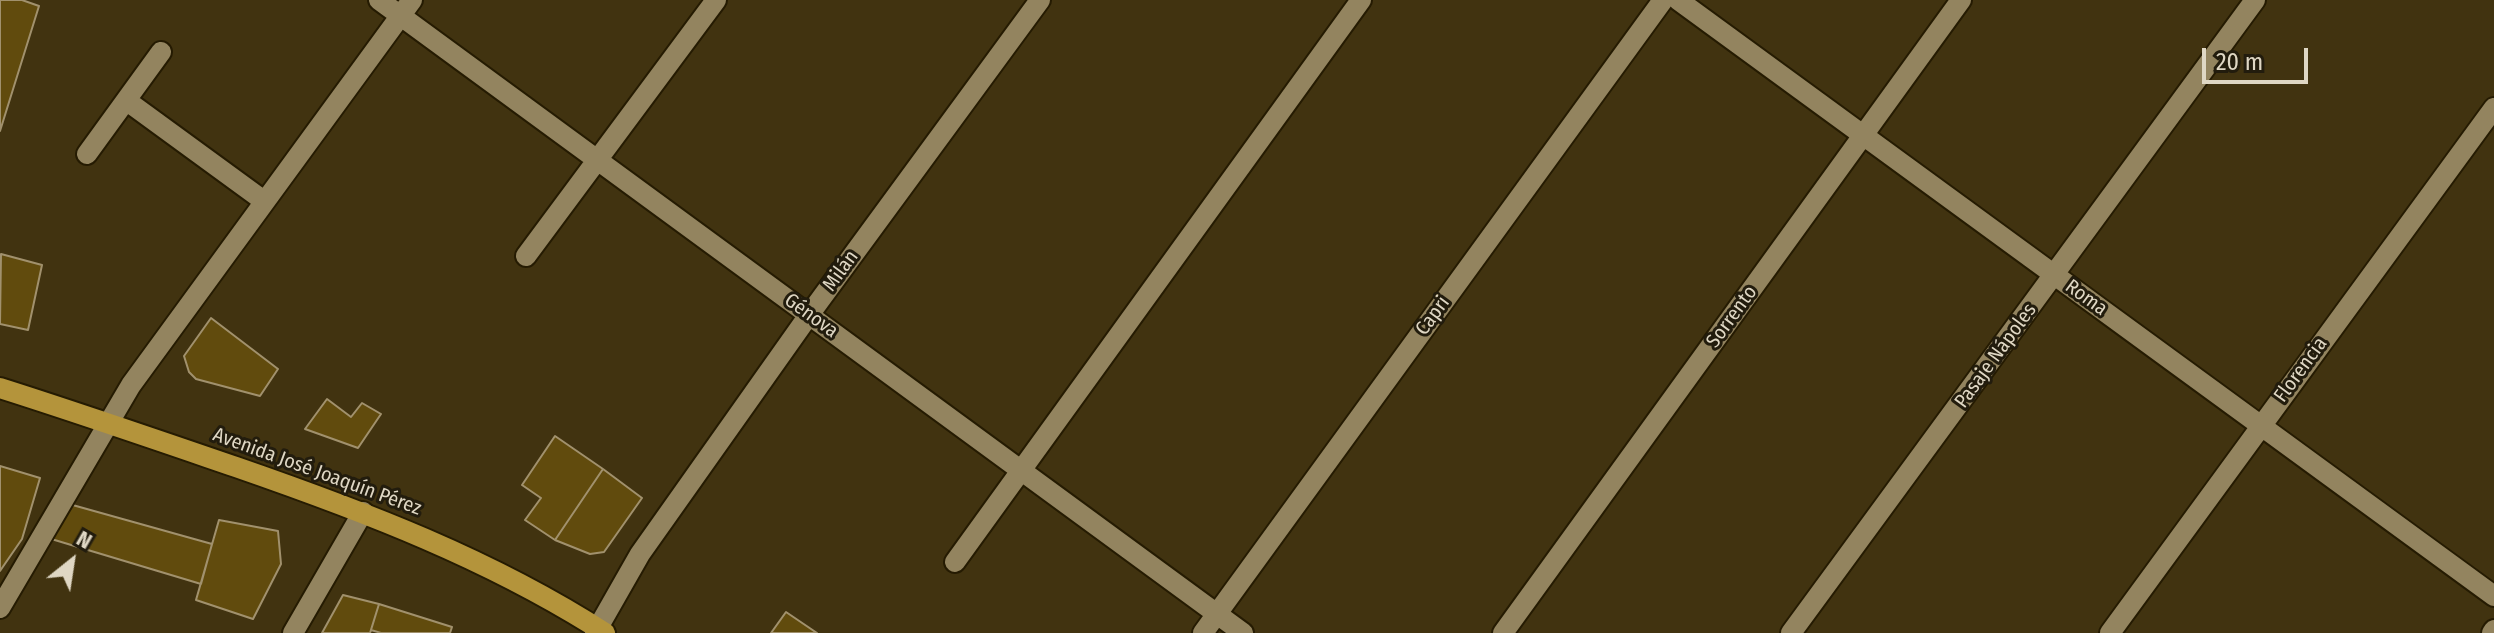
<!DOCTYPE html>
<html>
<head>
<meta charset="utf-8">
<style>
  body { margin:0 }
  #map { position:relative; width:2494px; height:633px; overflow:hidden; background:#413310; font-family:"Fira Sans Condensed",sans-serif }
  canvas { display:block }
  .north { position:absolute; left:32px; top:521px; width:80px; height:80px; -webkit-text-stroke:6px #221c0d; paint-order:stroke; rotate:30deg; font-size:22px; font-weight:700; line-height:32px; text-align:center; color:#dfd7c4 }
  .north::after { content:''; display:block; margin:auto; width:28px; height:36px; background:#dfd7c4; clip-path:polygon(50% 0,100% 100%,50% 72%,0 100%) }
  .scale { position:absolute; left:2202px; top:48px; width:106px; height:36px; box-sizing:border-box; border:4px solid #dfd7c4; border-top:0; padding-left:10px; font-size:24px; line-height:28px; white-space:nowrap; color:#dfd7c4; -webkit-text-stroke:6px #221c0d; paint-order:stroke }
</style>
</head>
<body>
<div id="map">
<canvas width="2494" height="633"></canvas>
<div class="north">N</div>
<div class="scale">20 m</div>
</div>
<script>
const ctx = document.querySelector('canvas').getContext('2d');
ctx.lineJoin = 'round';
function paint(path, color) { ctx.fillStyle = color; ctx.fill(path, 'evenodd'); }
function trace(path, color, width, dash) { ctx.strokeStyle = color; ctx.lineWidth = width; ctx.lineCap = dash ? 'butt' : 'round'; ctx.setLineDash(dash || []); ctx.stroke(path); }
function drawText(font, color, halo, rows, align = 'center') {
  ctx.font = font + ' "Fira Sans Condensed",sans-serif'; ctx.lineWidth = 6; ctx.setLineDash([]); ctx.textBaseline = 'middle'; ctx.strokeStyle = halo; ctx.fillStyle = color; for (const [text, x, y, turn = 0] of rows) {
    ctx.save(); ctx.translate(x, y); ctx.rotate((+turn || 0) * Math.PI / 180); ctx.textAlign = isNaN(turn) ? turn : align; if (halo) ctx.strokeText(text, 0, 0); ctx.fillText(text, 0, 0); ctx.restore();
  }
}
const building = new Path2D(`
  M0,0h22l17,6 -39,125z
  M1,254l41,11 -14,65 -28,-6z
  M211,318l67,51 -18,27 -64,-17 -7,-7 -5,-16z
  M327,399l24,18 11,-14 19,11 -23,34 -53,-19z
  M555,436l48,33 -48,71 -30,-20 16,-22 -19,-13z
  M0,466l40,12 -18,61 -22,32z
  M603,469l39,29 -38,54 -14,2 -35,-14z
  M69,504l143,40 -11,40 -153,-46z
  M219,520l59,11 3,33 -28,55 -57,-19z
  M343,595l36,9 -9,29h-48z
  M379,604l73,23 -2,6h-69l-10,-3z
  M786,612l31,21h-46z`);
const minor = new Path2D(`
  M379,0l864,633
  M1678,0l816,596
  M127,101l137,100
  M87,154l74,-102
  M526,256l190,-256
  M955,562l406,-562
  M0,608l131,-223 281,-385
  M293,633l70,-121
  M595,633l45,-79 169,-239 231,-315
  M1203,633l460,-633
  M1503,633l458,-633
  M1791,633l464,-633
  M2110,633l384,-525
  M2492,633l2,-3`);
const major = new Path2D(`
  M0,388c79,25 157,52 236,79 127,44 254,92 369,166`);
const streetNames = [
  ["Milán",841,271,-54],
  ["Roma",2086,298,36],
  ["Génova",811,316,36],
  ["Capri",1433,316,-54],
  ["Sorrento",1732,317,-54],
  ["Pasaje Nápoles",1996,356,-54],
  ["Florencia",2301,370,-54],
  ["Avenida José Joaquín Pérez",317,472,20]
];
paint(building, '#614b0d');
trace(building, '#a1916d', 2);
trace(minor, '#251b02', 24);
trace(major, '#251b02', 24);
trace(minor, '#93845f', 20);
trace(major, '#b4943b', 20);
drawText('20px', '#dfd7c4', '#221c0d', streetNames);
</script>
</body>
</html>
